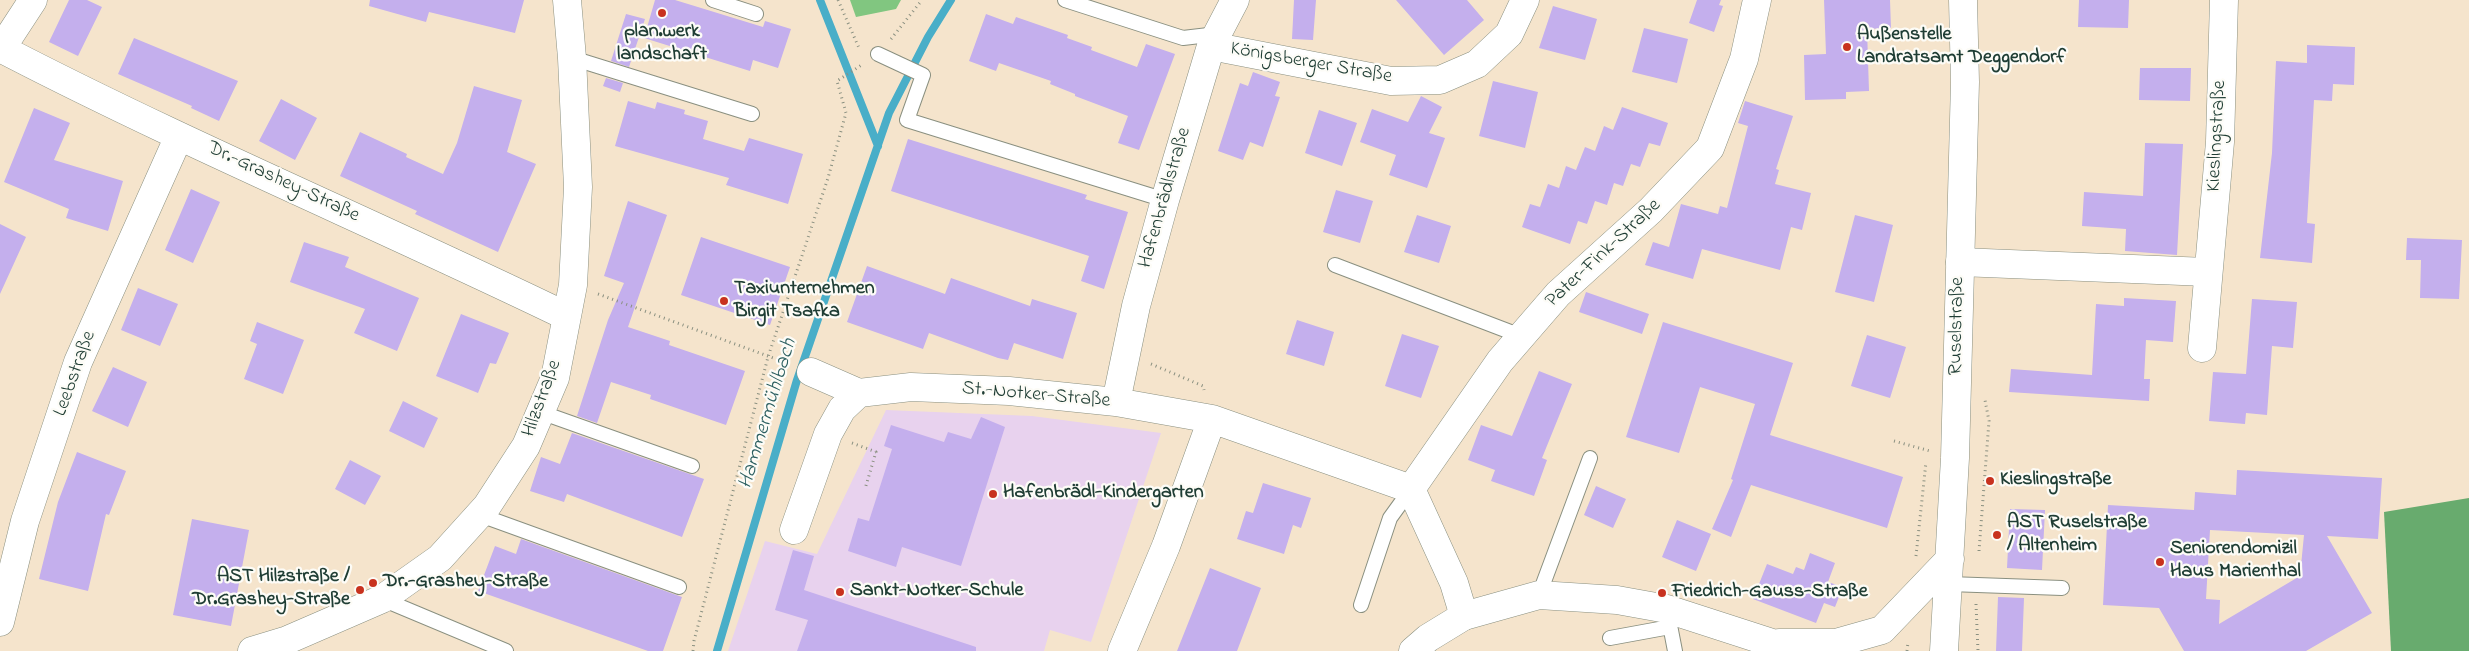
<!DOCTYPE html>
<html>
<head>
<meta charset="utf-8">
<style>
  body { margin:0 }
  canvas { display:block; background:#f5e4cc }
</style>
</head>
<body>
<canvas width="2469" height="651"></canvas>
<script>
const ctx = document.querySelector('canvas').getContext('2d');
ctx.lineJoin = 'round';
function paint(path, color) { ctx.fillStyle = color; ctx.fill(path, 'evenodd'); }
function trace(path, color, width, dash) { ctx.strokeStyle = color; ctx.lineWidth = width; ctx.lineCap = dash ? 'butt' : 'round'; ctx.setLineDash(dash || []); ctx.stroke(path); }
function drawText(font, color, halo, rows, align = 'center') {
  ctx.font = font + ' "Indie Flower",sans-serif'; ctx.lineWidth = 4.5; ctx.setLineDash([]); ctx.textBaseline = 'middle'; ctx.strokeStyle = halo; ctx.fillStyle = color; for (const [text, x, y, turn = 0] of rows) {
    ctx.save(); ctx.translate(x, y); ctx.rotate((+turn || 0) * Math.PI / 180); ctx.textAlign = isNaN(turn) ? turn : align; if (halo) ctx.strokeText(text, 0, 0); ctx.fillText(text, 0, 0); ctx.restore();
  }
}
const built = new Path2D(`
  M886,410l146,6 129,17 -70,209 -41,-12 -6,21h-316l37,-110 52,13z`);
const green = new Path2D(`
  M850,0h51l-5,9 -40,8z`);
const forest = new Path2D(`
  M2469,498v153h-78l-7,-139z`);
const stream = new Path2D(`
  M820,0l58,146
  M717,651l80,-271 92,-267 39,-76 23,-37`);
const building = new Path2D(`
  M69,0h18l15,7 -24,49 -29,-14z
  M370,0h154l-9,33 -86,-21 -3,10 -57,-16z
  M655,0h20l88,27 2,-6 26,8 -13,39 -25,-8 -3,11 -106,-33z
  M1294,0h22l-3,40 -21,-1z
  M1396,0h71l17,20 -40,35z
  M1697,0h24l-2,5 4,1 -9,26 -25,-9z
  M1824,0h66l1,28 -24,1 2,62 -23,1v7l-41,1 -1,-45 22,-1z
  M2079,0h50l-1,28 -50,-1z
  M1553,6l44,13 -12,41 -46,-12z
  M626,14l19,5 -16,48 -18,-6z
  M986,14l27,10 3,-7 52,18 -1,3 25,9 -1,3 46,17 9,-23 29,10 -36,96 -21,-7 10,-27 -53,-20v-2l-25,-10 1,-3 -52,-18 -3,8 -27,-10z
  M1644,28l44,11 -11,44 -45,-11z
  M134,38l104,43 -19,40 -28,-13 1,-2 -74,-32z
  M2307,45l48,2 -1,38 -21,-1 -1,17 -18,-1 -7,123 8,1 -3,39 -52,-5 12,-105 4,-92 31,2z
  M2140,68h51l-1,33 -51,-1z
  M1253,72l27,10 -5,14 5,1 -17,50 -13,-5 -7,18 -25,-9 22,-68 8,3z
  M606,78l17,5 -3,9 -17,-6z
  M1493,81l45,11 -13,56 -46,-12z
  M474,86l48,14 -15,52 29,12 -38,88 -83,-38 2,-3 -77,-35 20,-44 47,22 -1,3 37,17 14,-31z
  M1421,96l21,11 -13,26 16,5 -18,50 -38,-13 7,-20 -36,-13 12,-33 36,13z
  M281,99l36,19 -22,42 -36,-19z
  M628,101l27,8 2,-7 28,8 -1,4 24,7 -5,18 41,12 5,-13 54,16 -15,50 -62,-19 3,-7 -114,-32z
  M1745,101l48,15 -17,53 3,1 -4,14 36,9 -9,37 -11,-3 -11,43 -78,-21 -9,30 -48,-14 8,-23 16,5 12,-43 37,10 2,-8 7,2 21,-82 -10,-3z
  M1622,107l46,16 -8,23 -11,-3 -9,24 -9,-3 -8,22 -9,-3 -7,22 -12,-4 -8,23 -9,-3 -8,23 -48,-17 8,-23 10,3 8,-23 11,4 7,-22 10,4 9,-23 10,4 9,-25 9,4z
  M34,108l36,15 -16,37 69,21 -15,50 -42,-13 3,-9 -65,-27z
  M1319,110l38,13 -15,43 -37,-13z
  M908,139l179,56 -2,4 43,13 -24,77 -23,-8 8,-25 -198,-65z
  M2145,143l38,1 -6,111 -52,-4 1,-22 -44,-3 2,-34 59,4z
  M191,189l29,13 -27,61 -28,-13z
  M1336,190l37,11 -13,42 -37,-11z
  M628,201l39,14 -39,112 42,14 -1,4 76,26 -19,54 -76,-26 1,-4 -40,-13 -14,41 -20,-7 31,-96 16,-37 -20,-7z
  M1417,215l34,11 -12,37 -35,-11z
  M1855,215l38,10 -19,77 -39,-10z
  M0,224l26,13 -26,57z
  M701,237l89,30 -20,58 -89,-30z
  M2407,238l55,2 -3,59 -39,-1 1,-38h-15z
  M304,242l45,15 -4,10 74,31 -22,53 -43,-18 11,-24 -75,-27z
  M867,266l78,28 6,-16 79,28 2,-7 45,14 -14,46 -49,-16 -6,17 -10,-2 -69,-25 -6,16 -76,-27z
  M138,288l40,16 -18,42 -39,-16z
  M1586,292l63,22 -7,20 -63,-22z
  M2124,298l52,3 -3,41 -27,-2 -2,39h6l-1,22 -140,-9 2,-23 81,6 4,-71 28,2z
  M2252,299l45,3 -4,46 -21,-2 -5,69 -21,-2 -1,11 -36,-3 4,-49 33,2z
  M461,314l48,19 -13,31 -6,-1 -12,30 -42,-17z
  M1297,320l37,12 -10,34 -38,-12z
  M257,322l47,18 -21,54 -39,-15 13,-35 -7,-3z
  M1663,322l130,41 -23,72 133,42 -16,51 -136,-43 -20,52 -19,-8 21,-49 -2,-1 24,-75 -55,-17 -21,66 -53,-16z
  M1402,334l37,12 -18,52 -36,-12z
  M1867,335l39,12 -16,51 -39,-12z
  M113,367l34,15 -19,45 -36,-16z
  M1539,371l33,13 -30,74 5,2 -13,36 -43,-15 4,-11 -27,-10 13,-35 31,11z
  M403,401l35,17 -14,30 -35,-17z
  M981,417l24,10 -44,139 -59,-19 -6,20 -48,-16 10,-33 11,3 23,-72 -8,-3 7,-21 53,17 4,-10 23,7z
  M572,433l132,46 -22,58 -115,-43 -3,8 -34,-11 11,-34 19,7z
  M77,452l49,19 -17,44 -3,-1 -18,77 -49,-12 19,-77z
  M350,460l31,16 -16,29 -30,-16z
  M2237,470l145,8 -4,61 -51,-3 45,77 -66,38h-122l-25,-43 -56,-3 5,-100 86,5 1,-18 41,3zM2210,530l94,5 -4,41 -81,48 1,-24 -14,-1z
  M1263,483l48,15 -10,30 -8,-3 -9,29 -47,-15 9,-28 7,2z
  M1596,486l30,13 -13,29 -29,-13z
  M2010,509l35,1 -3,60 -35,-2z
  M192,519l57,11 -18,96 -58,-11z
  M1677,520l34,14 -15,37 -34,-14z
  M521,539l161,58 -19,54h-15l-170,-60 17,-45 21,8z
  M793,550l21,6 -10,34 172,57v4h-179l11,-31 -33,-10z
  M1810,553l25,10 -7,19 15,5 -8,20 -11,-4 -8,20 -63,-24 14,-35 26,10 3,-7 8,3z
  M1210,568l51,20 -24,63h-60z
  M1998,597l26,1 -2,53h-26z`);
const path = new Path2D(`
  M838,0l21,48
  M891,39l31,-39
  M598,294l189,69
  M1151,364l52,22 1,4
  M1894,441l36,10
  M852,443l24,9 -11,37
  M1979,551l10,-130 -4,-21
  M1916,556l10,-94
  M1976,604l2,47
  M693,651l1,-10 74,-284 60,-179 18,-65 -9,-32 26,-17
  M1907,651l1,-9`);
const lane = new Path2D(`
  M713,0l43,14
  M1065,0l118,38 34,-4
  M878,54l45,21 -16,45 258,80
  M572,58l180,56
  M1335,265l186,71
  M540,412l152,54
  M480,515l199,72
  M1949,584l113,4
  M1539,595l51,-137
  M382,599l124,52
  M1361,605l29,-87 21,-29
  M1669,620l6,31
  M1610,638l60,-11`);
const street = new Path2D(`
  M1211,46l180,35 49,-1 37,-16 32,-30 16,-34
  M0,48c185,96 378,177 566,268
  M1,49l32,-49
  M1960,262l247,10
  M2202,348l18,-206 4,-142
  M811,372l48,21
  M1116,402l20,-96 29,-106 46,-154 24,-46
  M1411,489l89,-128 58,-67 93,-84 59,-62 34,-89 13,-59
  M794,530l34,-96 14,-25 17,-16 52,-6 98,4 107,11 96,17 199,70 43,94 10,33
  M0,622l25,-101 53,-159 101,-226
  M252,651l33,-10 97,-42 58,-41 47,-52 39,-60 29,-68 18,-93 5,-98 -6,-129 -5,-58
  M1122,651l44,-105 46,-127`);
const secondary = new Path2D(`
  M1779,643h57l46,-13 68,-71
  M1413,651l15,-13 36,-22 75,-21 78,5 50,9 130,42
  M1944,651l11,-193 10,-376 -2,-82`);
const markers = [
  [662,13,5,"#c8321e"],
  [1847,47,5,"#c8321e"],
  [724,301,5,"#c8321e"],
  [1990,481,5,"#c8321e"],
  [993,494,5,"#c8321e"],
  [1997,535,5,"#c8321e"],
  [2160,562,5,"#c8321e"],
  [373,583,5,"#c8321e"],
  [360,590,5,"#c8321e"],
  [840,592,5,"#c8321e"],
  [1662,593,5,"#c8321e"]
];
const poiNames = [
  ["plan.werk",662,33,"center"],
  ["landschaft",662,56,"center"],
  ["Außenstelle",1857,36],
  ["Landratsamt Deggendorf",1857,59],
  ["Taxiunternehmen",734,290],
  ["Birgit Tsafka",734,313],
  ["Kieslingstraße",2000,481],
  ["Hafenbrädl-Kindergarten",1003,494],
  ["AST Ruselstraße",2007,524],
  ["/ Altenheim",2007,547],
  ["Seniorendomizil",2170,550],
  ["Haus Marienthal",2170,573],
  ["AST Hilzstraße /",350,578,"right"],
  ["Dr.Grashey-Straße",350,601,"right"],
  ["Dr.-Grashey-Straße",383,583],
  ["Sankt-Notker-Schule",850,592],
  ["Friedrich-Gauss-Straße",1672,593]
];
const streetNames = [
  ["Königsberger Straße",1311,64,10],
  ["Kieslingstraße",2218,136,-87],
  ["Dr.-Grashey-Straße",283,183,25],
  ["Hafenbrädlstraße",1166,198,-74],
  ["Pater-Fink-Straße",1604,254,-43],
  ["Ruselstraße",1958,326,-89],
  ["Leebstraße",76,374,-70],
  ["St.-Notker-Straße",1036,396,5],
  ["Hilzstraße",543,399,-70]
];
const waterNames = [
  ["Hammermühlbach",769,414,-73]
];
paint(built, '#e8d2ee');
paint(green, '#81c680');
paint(forest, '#68ab6e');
trace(stream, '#49aec8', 8);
paint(building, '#c4afed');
trace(lane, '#8a9080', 16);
trace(street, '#8a9080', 29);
trace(secondary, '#8a9080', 29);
trace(path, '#8a9080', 3, [1, 4]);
trace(lane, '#fff', 14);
trace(street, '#fff', 28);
trace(secondary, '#fff', 28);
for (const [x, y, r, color] of markers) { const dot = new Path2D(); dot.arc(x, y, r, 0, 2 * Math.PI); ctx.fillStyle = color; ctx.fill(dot); trace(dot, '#fdfcf7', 2); }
drawText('bold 20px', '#1f3d34', '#fdfcf7', poiNames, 'left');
drawText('20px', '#1f3d34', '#fdfcf7', streetNames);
drawText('italic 21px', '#2c5f60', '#fdfcf7', waterNames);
</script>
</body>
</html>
